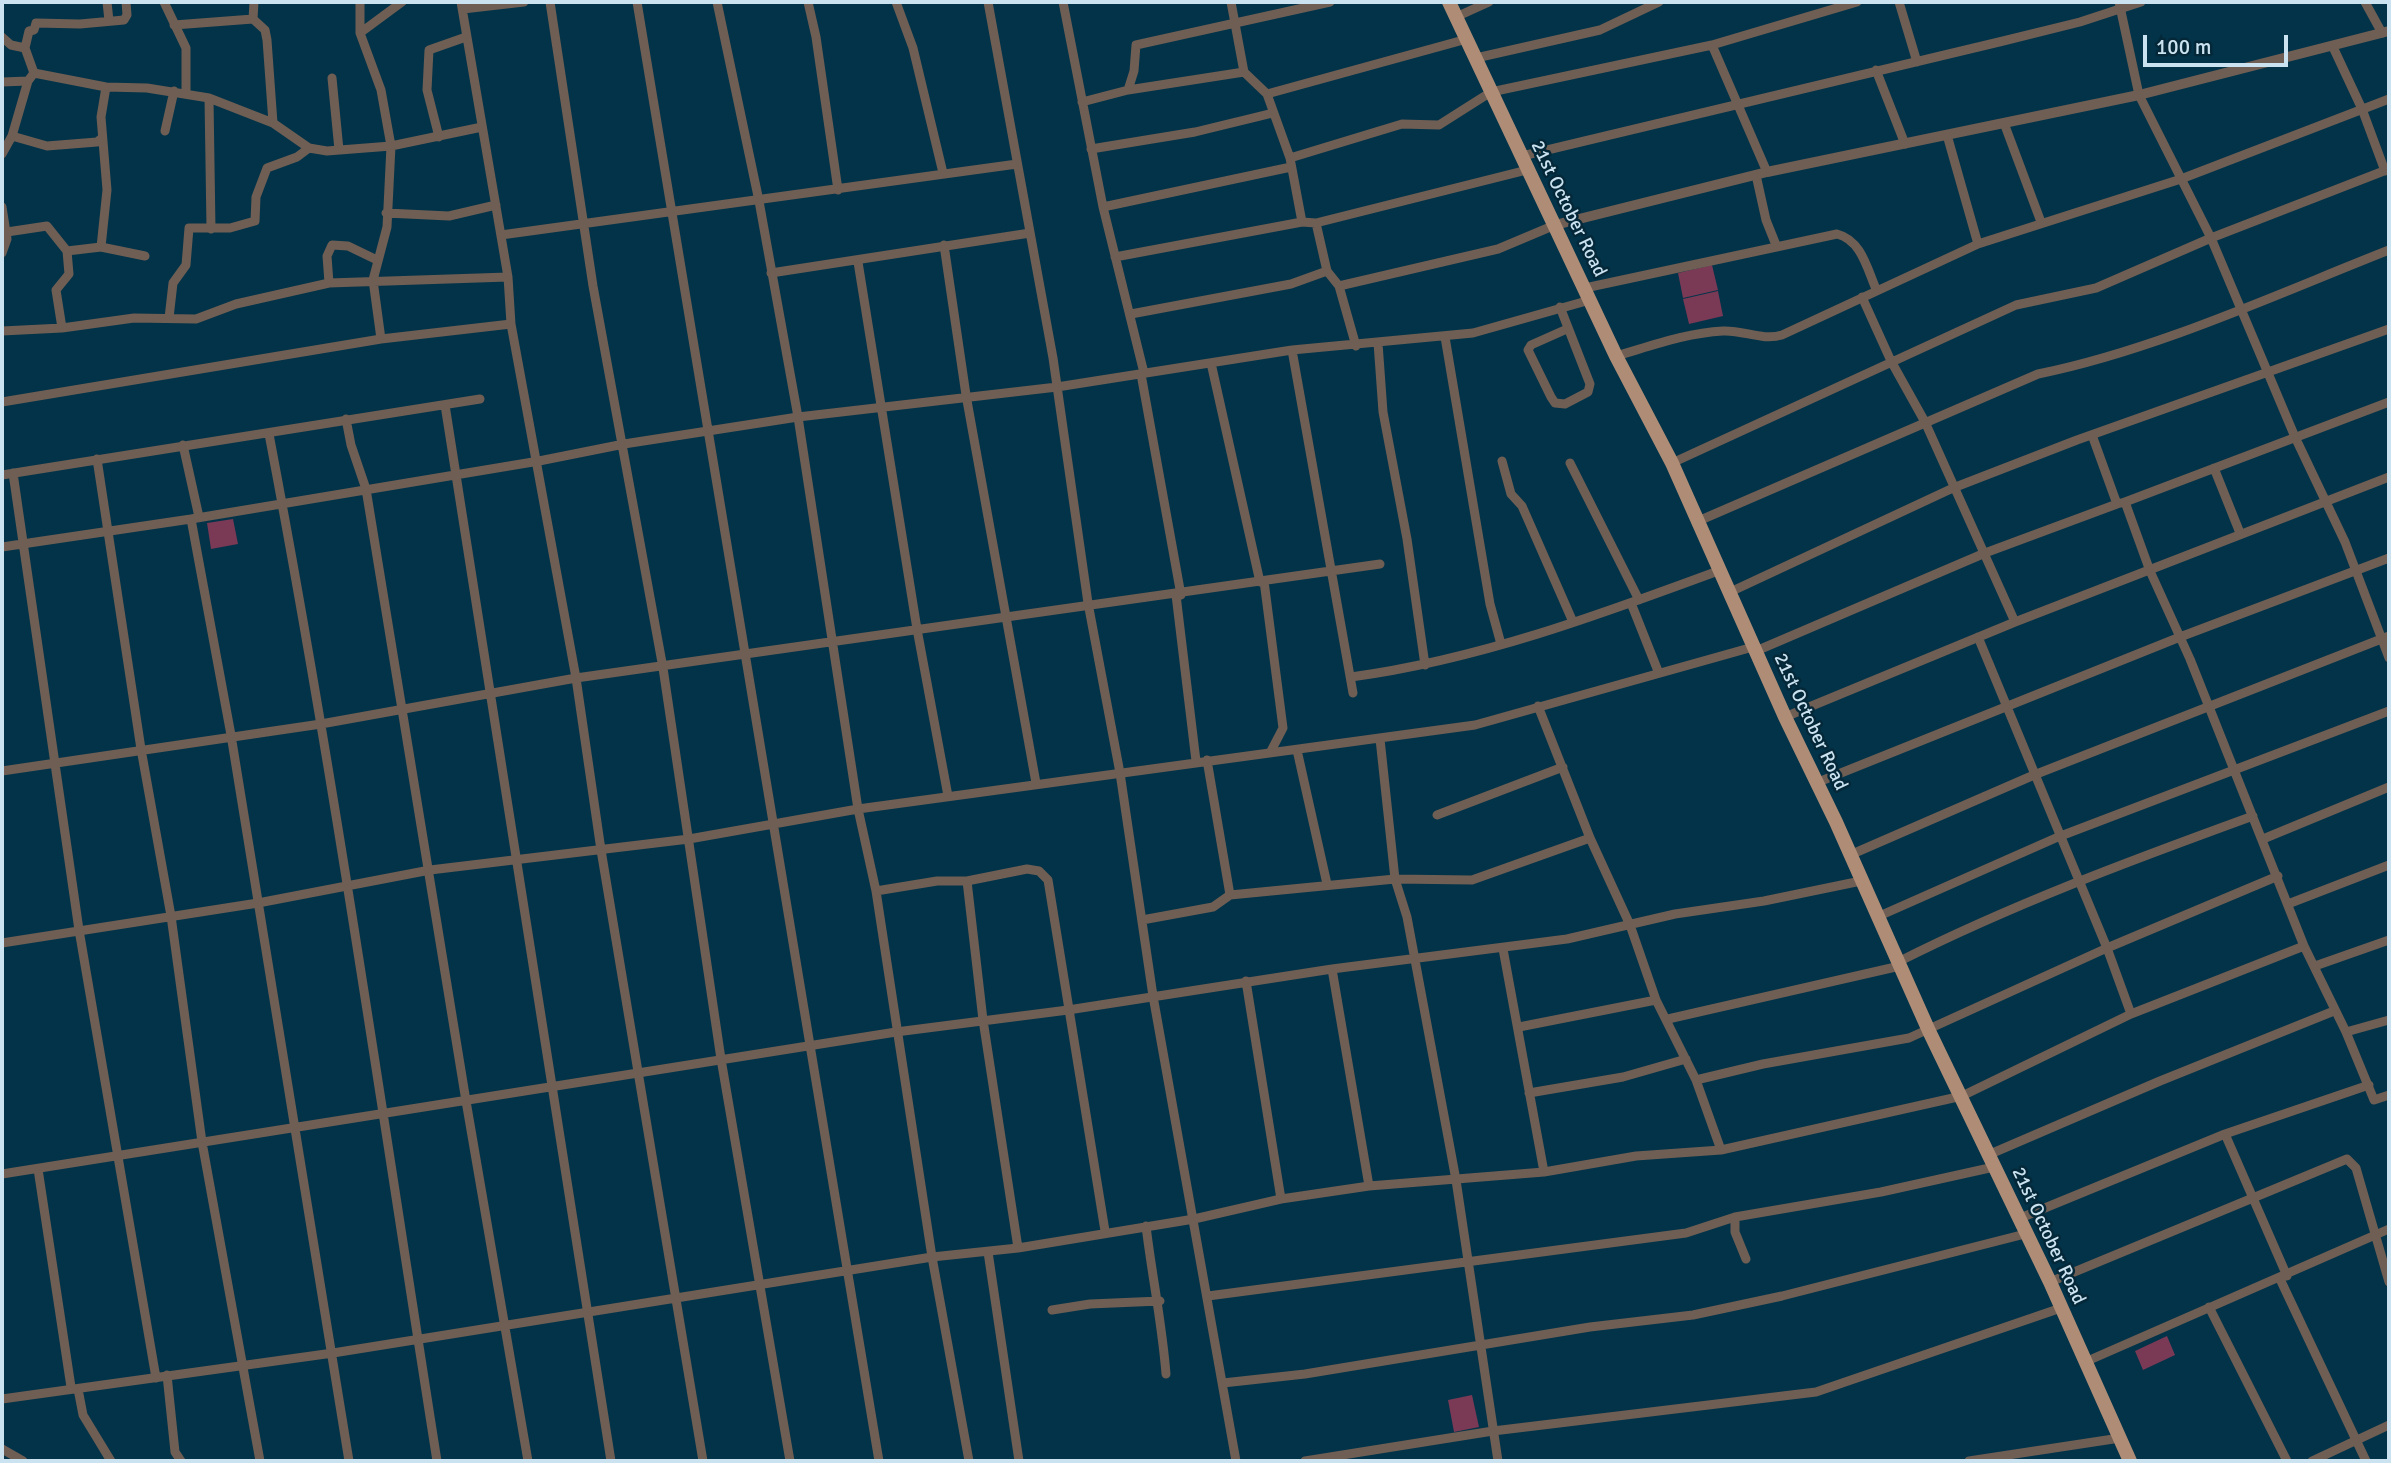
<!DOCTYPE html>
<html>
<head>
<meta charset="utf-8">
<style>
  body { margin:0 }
  #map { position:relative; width:2391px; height:1463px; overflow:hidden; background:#023349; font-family:Signika,sans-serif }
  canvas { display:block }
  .frame { position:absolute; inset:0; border:4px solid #cbe2f0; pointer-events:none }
  .scale { position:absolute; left:2143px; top:35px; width:145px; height:32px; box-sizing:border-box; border:4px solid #cbe2f0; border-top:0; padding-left:9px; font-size:21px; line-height:24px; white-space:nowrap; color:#cbe2f0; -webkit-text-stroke:5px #052839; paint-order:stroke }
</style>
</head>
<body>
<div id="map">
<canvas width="2391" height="1463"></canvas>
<div class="frame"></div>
<div class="scale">100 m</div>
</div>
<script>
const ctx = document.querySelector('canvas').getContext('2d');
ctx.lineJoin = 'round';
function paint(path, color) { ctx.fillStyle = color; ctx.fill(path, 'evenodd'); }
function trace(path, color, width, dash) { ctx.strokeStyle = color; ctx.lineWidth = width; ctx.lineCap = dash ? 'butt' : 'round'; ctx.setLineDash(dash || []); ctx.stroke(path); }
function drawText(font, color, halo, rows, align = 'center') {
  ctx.font = font + ' Signika,sans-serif'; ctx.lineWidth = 5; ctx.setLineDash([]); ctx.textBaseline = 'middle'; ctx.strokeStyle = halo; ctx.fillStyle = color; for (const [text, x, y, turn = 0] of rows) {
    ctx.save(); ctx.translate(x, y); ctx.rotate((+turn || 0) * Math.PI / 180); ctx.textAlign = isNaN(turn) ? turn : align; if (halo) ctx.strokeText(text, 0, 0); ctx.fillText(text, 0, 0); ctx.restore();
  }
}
const green = new Path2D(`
  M1712,265l6,25 -35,8 -5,-25z
  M1718,291l5,25 -34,8 -6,-25z
  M233,519l5,25 -27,5 -4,-26z
  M2167,1336l8,19 -32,15 -8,-19z
  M1472,1395l7,32 -25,5 -6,-32z`);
const minor = new Path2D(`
  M107,2l2,19
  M164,2l22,46v44
  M254,2l-1,17 12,11 2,10 6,83
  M360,2v31l21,57 10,56 -4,81 -14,53 8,59
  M461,2l47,275 3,47 65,354 25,172 102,611
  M550,2l43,284 70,382 58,391 69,402
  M637,2l242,1459
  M717,2l42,199 39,216 60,392 18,82 56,366 37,204
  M808,2l8,35 22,153
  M896,2l17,46 30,125
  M988,2l65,356 35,245 32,170 33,223 83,465
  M1063,2l40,205 41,166
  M1231,2l13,70 23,22
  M1899,2l18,60
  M2119,2l20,93 72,143 84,199 50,105 44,116
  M2365,2l17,31
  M463,9l61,-7
  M1456,17l33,-15
  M174,25l79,-6
  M360,33l42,-31
  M2,37l9,8 14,3 9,25
  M1712,45l55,127
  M2333,47l29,62 23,62
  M25,48l4,-17 5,-1 2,-7 44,1 44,-4 3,-5 -1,-13
  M1476,58l124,-28 59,-28
  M1876,70l29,74
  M332,78l7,72
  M2,82l26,-1 6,-8 72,14 41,1 62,10 64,25 36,25 18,3 64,-5 91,-19
  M1128,90l116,-18
  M209,98l2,131
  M1082,102l46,-12 6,-19 2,-26 194,-43
  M2004,123l37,99
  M165,131l9,-40
  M1947,135l31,109
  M12,136l35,10 50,-4 5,-4
  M439,137l-12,-47 2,-40 37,-13
  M1091,149l104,-17 78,-19
  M2,154l10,-18 16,-55
  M1522,156l477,-114 81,-20 61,-20
  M1290,158l112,-34 37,1 52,-33 221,-47 145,-43
  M1756,175l10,45 10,25
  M2,207l5,32 -5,14
  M1103,207l188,-40
  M386,213l63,3 47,-11
  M1302,222l-12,-64 -23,-64 200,-55
  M1316,223l11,48 12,15 17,60
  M7,232l40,-6 20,25 2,23 -13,16 6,38
  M501,235l516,-71
  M944,245l22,150 70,388
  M101,247l6,-57 -6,-73 5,-30
  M67,251l34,-4 44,9
  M1115,257l187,-35 14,1 211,-53
  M858,262l59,367 31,167
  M771,273l259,-40
  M329,283l-2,-27 5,-11 16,1 29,14
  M1339,286l159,-37 57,-24
  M1585,288l252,-54c24,6 30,34 39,55
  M1862,297l29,64 34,61 90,200
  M1560,307l30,77 -2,8 -23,12 -10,-1 -4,-6 -23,-47 3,-5 36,-16
  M1131,314l160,-30 36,-13
  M169,318l4,-35 13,-18 3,-37h41l25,-7 1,-24 11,-29 30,-11 12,-9
  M2,331l60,-3 72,-10 62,1 40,-15 93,-21 179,-6
  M1445,337l45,267 11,40
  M1378,343l5,69 24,127 18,126
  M1292,350l61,343
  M1616,356c35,-10 70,-23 107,-25 21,-1 39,10 59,4l196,-91 203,-65 208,-80
  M1211,363l49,219
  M1141,374l40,221
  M2,402l379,-63 130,-15
  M445,405l166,1056
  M346,419l5,26 15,44 100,612 62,360
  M269,434c65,341 114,685 168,1027
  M2092,435l25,69 8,-2 25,69 40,88 114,287 42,86 43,-12
  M183,445l16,72
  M97,459l44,290 30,167 31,226 58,319
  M1502,461l9,33 11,12 51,116
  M1570,463l69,137
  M1672,463l344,-158 80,-17 115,-50 178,-69
  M2214,468l26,65
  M13,473l66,457 77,448
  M2,475l478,-76
  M2125,502l264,-100
  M191,519l40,216 118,726
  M1696,522l342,-148c118,-24 239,-80 351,-124
  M2,547l189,-28 348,-58 85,-17 174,-27 259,-30 235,-37 181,-17 117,-33
  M1264,581l19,147 -12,23
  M1728,593l225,-105 124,-48 312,-111
  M1176,595l20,166
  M1631,603l27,68
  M1978,637l129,311 24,66
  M1756,651l229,-98 132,-49
  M1351,677c126,-17 248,-62 367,-106
  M1538,706l52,132 40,87 26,75 40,80 25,70
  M1785,717l230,-95 374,-145
  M1380,739l15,140 12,38 49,263 42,281
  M1297,750l30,134
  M1207,760l23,135
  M2,771l319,-47 255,-46 804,-114
  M1816,783l364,-146 209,-79
  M1437,815l126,-48
  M2263,839l126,-52
  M1850,855l184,-80 355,-139
  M967,881l16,139 35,228
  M876,891l61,-10h30l60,-12 12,2 9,9 57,351
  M2288,904l101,-39
  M1877,917l181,-80 331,-126
  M1142,920l71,-13 17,-12 165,-16 77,1 118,-42
  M2,943l256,-40 172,-33 259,-31 169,-30 617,-84 278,-78
  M1503,949l41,223
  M1898,962c115,-58 234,-102 355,-146
  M2315,966l74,-26
  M1332,969l37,217
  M1246,981l35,218
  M1668,1019l232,-53
  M1519,1027l137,-27
  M2346,1032l28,68 15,-5
  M1696,1080l67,-16 146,-26 198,-90 171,-72
  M1529,1093l94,-16 63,-18
  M2225,1134l62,142
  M1988,1155l172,-74 174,-70
  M38,1169l33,218
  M2,1174l894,-142 172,-22 264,-41 235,-30 108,-25 89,-13 97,-20
  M1735,1217v15l11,27
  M2018,1219l207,-85 144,-49
  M1146,1226c6,50 16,97 20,148
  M988,1252l31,209
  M2280,1279l86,182
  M2050,1282l297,-123 9,9 33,114
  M1208,1296l478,-63 49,-16 146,-25 113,-25
  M2209,1307l78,154
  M1052,1310l38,-6 70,-3
  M2085,1362l304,-133
  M167,1375l8,77 6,9
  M1223,1383l82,-9 285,-47 103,-12 89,-19 243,-62
  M78,1389l5,26 28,46
  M2,1399l331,-46 599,-96 86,-9 176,-29 87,-20 88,-13 175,-14 92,-16 85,-6 241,-54 169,-82 173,-68
  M2,1449l21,12
  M1305,1461l188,-30 323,-39 245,-84
  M1969,1461l151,-23
  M2312,1461l77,-36`);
const tertiary = new Path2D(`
  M1555,225l212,-53 372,-77 250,-64`);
const primary = new Path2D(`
  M1449,2l167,354 56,107 113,254 51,105 93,209 121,251 80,179`);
const streetNames = [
  ["21st October Road",1568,209,64],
  ["21st October Road",1810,722,65],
  ["21st October Road",2048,1236,65]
];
paint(green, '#7a3955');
trace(minor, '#6f5e53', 9);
trace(tertiary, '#6f5e53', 10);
trace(primary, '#ae8c75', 14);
drawText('19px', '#cbe2f0', '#052839', streetNames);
</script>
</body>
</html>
